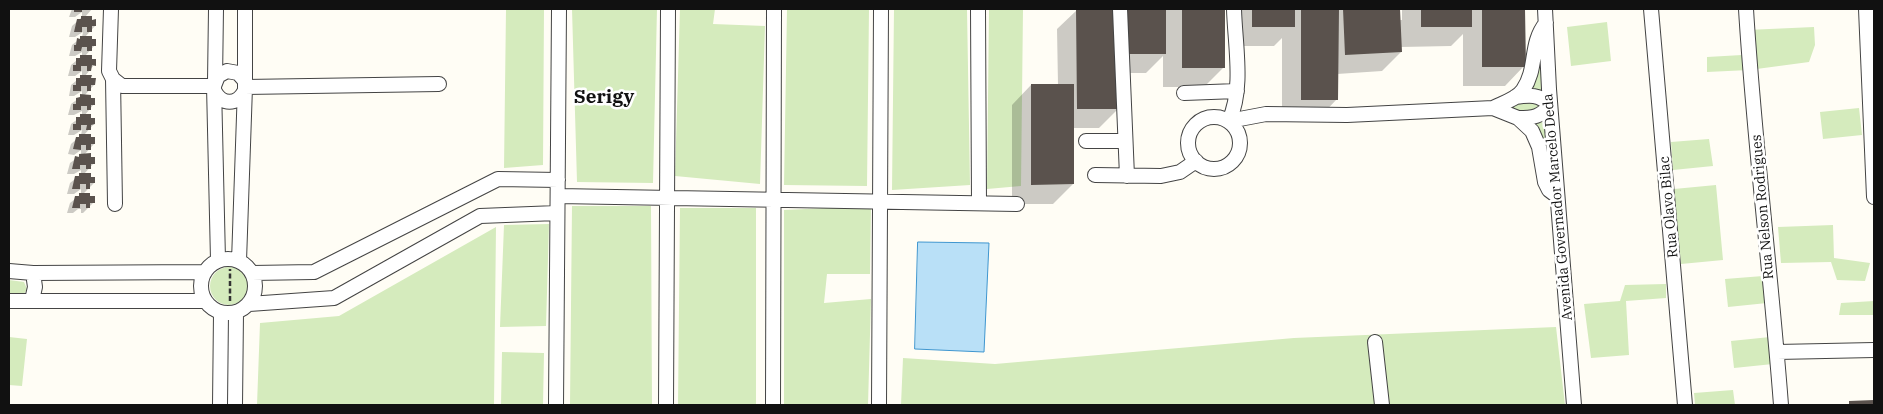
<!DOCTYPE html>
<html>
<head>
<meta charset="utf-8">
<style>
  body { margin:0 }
  #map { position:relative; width:1883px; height:414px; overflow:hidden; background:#fffdf5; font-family:"IBM Plex Serif",serif }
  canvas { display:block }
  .frame { position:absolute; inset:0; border:10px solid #111; pointer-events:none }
</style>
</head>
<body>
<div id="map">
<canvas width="1883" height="414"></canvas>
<div class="frame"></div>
</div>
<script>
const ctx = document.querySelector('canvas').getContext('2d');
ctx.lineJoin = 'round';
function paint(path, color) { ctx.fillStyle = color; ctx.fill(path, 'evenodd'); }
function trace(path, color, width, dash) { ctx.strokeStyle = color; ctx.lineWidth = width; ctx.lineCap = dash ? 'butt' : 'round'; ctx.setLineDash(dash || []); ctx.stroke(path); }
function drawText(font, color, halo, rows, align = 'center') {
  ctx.font = font + ' "IBM Plex Serif",serif'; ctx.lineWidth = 5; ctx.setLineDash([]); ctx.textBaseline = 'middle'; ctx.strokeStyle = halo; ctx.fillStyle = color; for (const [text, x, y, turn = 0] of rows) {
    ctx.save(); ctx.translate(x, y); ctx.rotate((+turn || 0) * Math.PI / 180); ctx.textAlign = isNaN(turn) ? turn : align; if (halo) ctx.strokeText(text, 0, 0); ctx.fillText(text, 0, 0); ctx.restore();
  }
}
const green = new Path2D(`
  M506,9h38l-1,156 -39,3z
  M572,9h85l-4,174 -76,-1z
  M680,9h35l-2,15 52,2 -5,158 -85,-8z
  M787,9h82l-2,177 -83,-1z
  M894,9h73l3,176 -78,5z
  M989,9h34l-2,177 -34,3z
  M1607,22l4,39 -40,5 -4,-39z
  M1814,27l1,18 -6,17 -60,8 -42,2v-15l35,-2 6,13 -1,-38z
  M1538,43l11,46 -21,2z
  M1542,98l2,15h-35l-1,-12z
  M1859,108l3,27 -39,4 -3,-27z
  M1551,121l5,53 -26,-52z
  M1709,139l4,27 -40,4 -2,-28z
  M1716,185l7,75 -42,4 -7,-75z
  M572,206h79l1,199h-82z
  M871,206l-1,68h-43l-3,29 47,-4 -3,106h-84v-195z
  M680,208h76v197h-78z
  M549,224l-3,102 -46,1 4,-102z
  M1833,225l1,33 36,5 -5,18 -28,-1 -6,-18 -50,1 -3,-36z
  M496,227l-2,178h-237l3,-82 79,-7z
  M210 286a19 19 0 1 1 38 0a19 19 0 1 1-38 0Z
  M1763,276l4,27 -39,4 -3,-28z
  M9,280l15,2 3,7 -3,5 -15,1z
  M1666,284v14l-40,3 3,54 -38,3 -7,-54 36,-3 5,-16z
  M1874,301v14h-35l2,-12z
  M224,322h9l-1,83h-8z
  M1556,327l9,78h-664l2,-47 92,6 299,-26z
  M9,337l18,2 -5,47 -13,-1z
  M1770,337l3,27 -39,4 -3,-27z
  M502,352l42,1 -1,52h-42z
  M1733,390l2,15h-40l-1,-12z`);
const water = new Path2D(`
  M918,242l71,1 -5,109 -69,-3z`);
const shadow = new Path2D(`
  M72,9h20l-7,8 10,9 -10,11 10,8 -10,11 9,9 -9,11 9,9 -10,11 10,8 -10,12 10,8 -10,11 10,9 -10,11 10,8 -10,11 10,9 -11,11 10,9 -10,10h-2v-4h-3l-5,4h-6l3,-10 11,-9v-5l-7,5h-7l3,-11 11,-9v-4l-7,4h-7l3,-11 11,-8v-5l-7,5 -6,-1 3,-10 10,-9 1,-5 -8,5h-6l3,-11 11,-8v-5l-8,4h-6l3,-11 11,-8v-5l-8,5h-5l2,-11 11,-9v-5l-7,5h-7l3,-11 11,-9v-4l-7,4h-6l3,-11 10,-8 1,-5 -8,5h-6l3,-11 10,-9v-5l-7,5h-6z
  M1224,9v58l-20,20h-41v-31l-17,17h-27v35l-20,20h-26v56l-20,20h-41v-99l19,-20h27l-1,-56 20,-19z
  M1233,9h166l1,11h2v-11h122v57l-19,20h-42v-52l-12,12 -50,1v5l-19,19 -45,3v25l-19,20h-36v-81l-8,8h-41z`);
const building = new Path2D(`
  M74,9h8v3h-8z
  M1076,9h44v100h-43z
  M1123,9h43v45h-43z
  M1182,9h43v59h-43z
  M1252,9h43v18h-43z
  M1301,9h38l-1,91h-37z
  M1343,9h57l2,43 -57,3z
  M1421,9h51v18h-51z
  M1482,9h43l1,58h-44z
  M81,16h11v4l4,-1v7h-4v6h-5v-5h-5v5h-8l3,-13h4z
  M80,36h12v3h4v7h-4v5h-5v-4h-5l-1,4h-7v-6h2l1,-7 3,1z
  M80,55h12v4h4v7l-4,-1 -1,6h-4v-5h-6v5h-8v-6h3v-7h4z
  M80,75h12l-1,3h5l-1,7h-4v6h-4v-5h-6v5h-8v-6h3v-7h4z
  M1031,84h43v100l-43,1z
  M80,94l11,1v3h4v7h-4v5h-4v-4h-6v4h-8v-6h3v-6l4,-1z
  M80,114h11v4h4v6l-4,1v5h-5l1,-5h-6v5h-8v-6h3v-7h4z
  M79,134h12v3h4v7h-4v6h-5v-5h-5v5l-8,-1 3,-12h3z
  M91,153v4h4v7h-4v5h-5v-4h-6v4h-8l3,-13 4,1v-3z
  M79,173h12v4h4v6h-5v6h-4v-5h-6v5h-8l3,-13h4z
  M79,193h11v3h5v7h-5v5h-4v-4h-6v4h-8l3,-12h4z
  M1874,400v5h-25v-4z`);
const path = new Path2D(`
  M230,301v-32`);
const minor = new Path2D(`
  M111,9l-2,62 4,8 9,7h92
  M978,9l1,194
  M1120,9l7,167
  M1545,9l4,80 25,316
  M1651,9l34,396
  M1746,9c8,132 25,264 35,396
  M1866,9l8,188
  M113,79l2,125
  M215,81l1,-72
  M245,87l194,-3
  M215,92c7,13 22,13 29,0
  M1184,93l53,-2
  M1515,97c15,-2 24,-3 35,8 -9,12 -17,13 -32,13
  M1493,108c10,-5 24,-9 30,-18 15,-22 6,-46 23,-67
  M1188 143a26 26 0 1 1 52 0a26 26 0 1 1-52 0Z
  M1229,121l37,-7 81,1 146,-7 25,10 14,13 7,16 6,35 4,8 8,6
  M1229,121c15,-33 6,-76 5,-112
  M1086,141h39
  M1095,175l66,1 19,-4 16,-11
  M558,196l459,8
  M201 286a27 27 0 1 1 54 0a27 27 0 1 1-54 0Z
  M218,260l-4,-174 4,-10 9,-5 11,2 7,8
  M239,261l6,-174v-78
  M9,271l24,2 172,-1
  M252,273l62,-1 184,-93 60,1
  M32,300l3,-13 -2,-14
  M9,301h196
  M249,304l85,-6 146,-82 77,-3
  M1375,342l7,63
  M1777,352l97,-2
  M220,405l1,-92
  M235,405l1,-92
  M556,405l3,-396
  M666,405l2,-396
  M773,405l1,-396
  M879,405l2,-396`);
const streetNames = [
  ["Avenida Governador Marcelo Deda",1558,207,-95],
  ["Rua Olavo Bilac",1669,207,-95],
  ["Rua Nelson Rodrigues",1763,207,-95]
];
const districtNames = [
  ["Serigy",604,98]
];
paint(green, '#d5ebbd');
paint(water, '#b9e0f7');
trace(water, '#3f96cf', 1);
paint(shadow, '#0003');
paint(building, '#5a524d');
trace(minor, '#444', 16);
trace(path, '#333', 2.5, [5, 2.5]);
trace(minor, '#fff', 14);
drawText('14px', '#111', '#fff', streetNames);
drawText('bold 19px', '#111', '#fff', districtNames);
</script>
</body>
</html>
